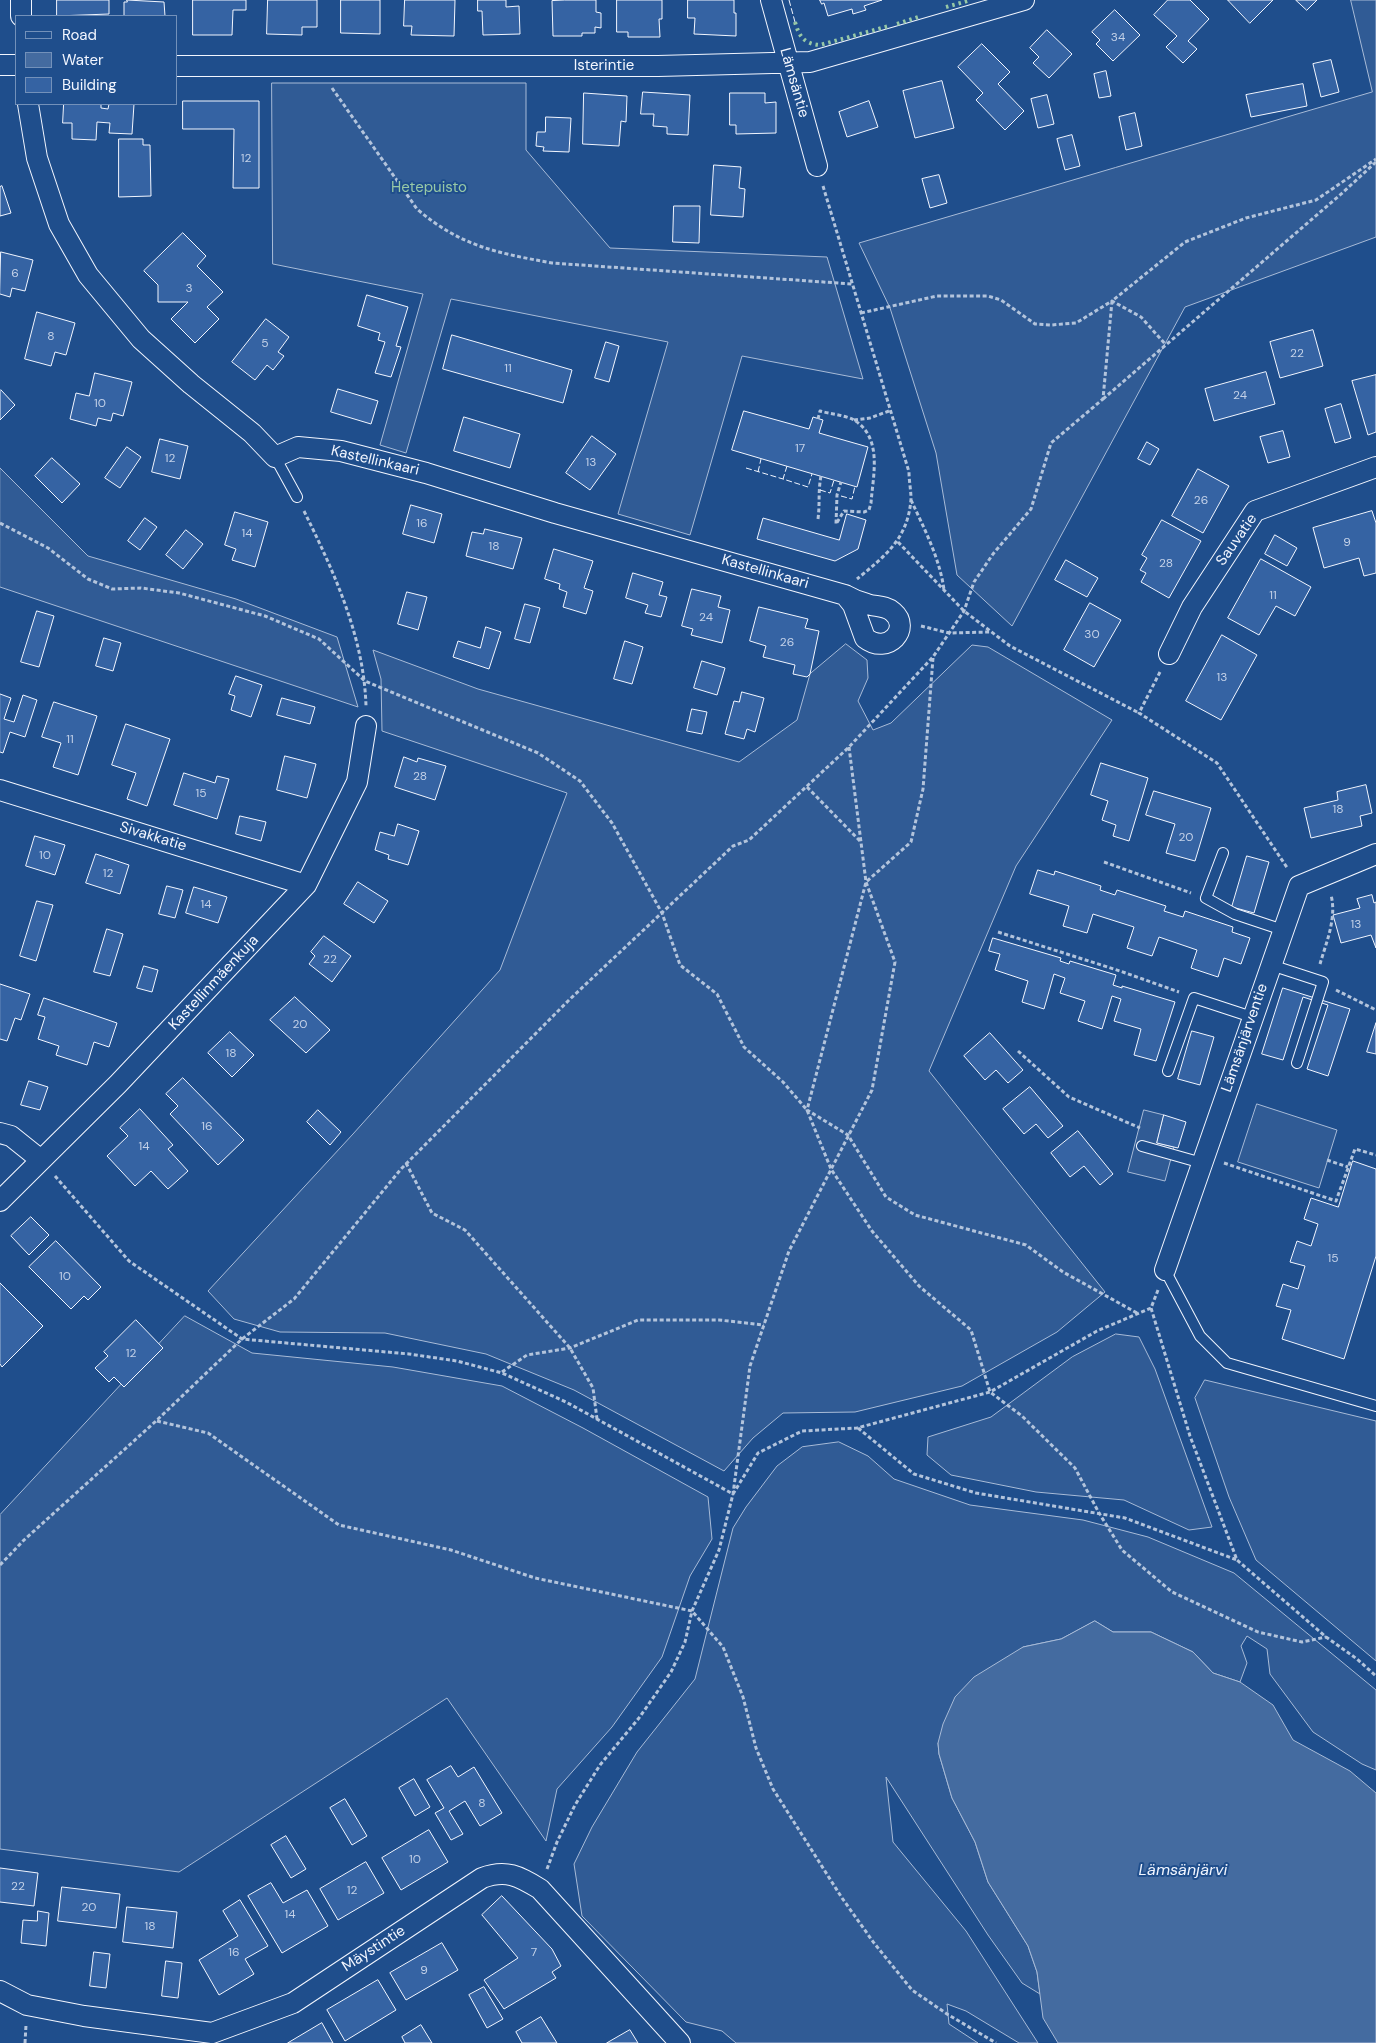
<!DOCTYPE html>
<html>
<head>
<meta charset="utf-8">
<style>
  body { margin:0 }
  #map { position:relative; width:1376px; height:2043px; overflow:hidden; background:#1f4e8c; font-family:"DM Sans",sans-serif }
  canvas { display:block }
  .legend { position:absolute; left:15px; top:15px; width:162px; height:90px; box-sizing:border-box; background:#1f4e8c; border:1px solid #7391ba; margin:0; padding:6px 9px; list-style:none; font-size:15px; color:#f2f6ff }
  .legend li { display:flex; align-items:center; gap:10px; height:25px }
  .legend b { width:25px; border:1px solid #7391ba }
</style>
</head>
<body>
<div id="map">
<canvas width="1376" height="2043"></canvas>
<ul class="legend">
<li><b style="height:6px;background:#1f4e8c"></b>Road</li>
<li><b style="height:14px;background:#446ba0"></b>Water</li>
<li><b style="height:14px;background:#3563a3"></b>Building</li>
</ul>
</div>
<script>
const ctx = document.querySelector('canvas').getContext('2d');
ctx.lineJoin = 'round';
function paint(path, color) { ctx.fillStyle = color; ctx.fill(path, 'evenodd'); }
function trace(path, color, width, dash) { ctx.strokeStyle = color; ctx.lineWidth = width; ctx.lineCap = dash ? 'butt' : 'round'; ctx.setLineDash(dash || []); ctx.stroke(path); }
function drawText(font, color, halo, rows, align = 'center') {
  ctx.font = font + ' "DM Sans",sans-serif'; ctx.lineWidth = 4; ctx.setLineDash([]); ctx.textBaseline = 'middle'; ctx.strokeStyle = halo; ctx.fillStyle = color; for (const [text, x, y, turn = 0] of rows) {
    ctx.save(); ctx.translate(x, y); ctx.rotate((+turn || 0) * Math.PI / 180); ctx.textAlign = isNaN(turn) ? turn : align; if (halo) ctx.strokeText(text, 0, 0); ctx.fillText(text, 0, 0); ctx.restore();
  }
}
const built = new Path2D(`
  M1351,0h25v237l-191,70 -173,319 -55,-51 -21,-122 -46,-145 -31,-65 513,-151z
  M272,83h254v67l84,98 217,9 36,122 -121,-23 -52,179 -72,-21 50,-172 -217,-43 -45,154 -26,-8 43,-151 -150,-30z
  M0,468l88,88 148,43 101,38 21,70 -358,-120z
  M846,644l21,16 1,18 -10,23 15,29 18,-7 81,-78 16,2 124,73 -96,146 -87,205 176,221 -48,40 -95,54 -107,26 -72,1 -30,25 -29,33 -150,-81 -88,-36 -101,-21 -105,-1 -46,-13 -26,-28 145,-157 147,-164 67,-177 -185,-62 -1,-52 -8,-29 105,39 261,73 58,-42 13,-46z
  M1257,1104l80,26 -18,58 -81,-26z
  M1144,1110l20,5 -7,28 17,4 -9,34 -37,-9z
  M185,1316l67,37 141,14 109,19 81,42 125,69 4,42 -22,37 -28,81 -50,70 -55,62 -11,52 -99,-143 -268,174 -179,-23v-334z
  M1116,1334l23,3 16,32 57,158 -23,3 -65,-30 -88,-8 -85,-17 -24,-20 1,-18 63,-20 81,-60z
  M1205,1380l171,41v240l-120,-101 -27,-63 -34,-99z
  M839,1442l29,14 26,23 76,26 113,15 65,17 86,36 142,117v80l-14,-6 -49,-32 -43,-58 -3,-25 -20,-13 -6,10 6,17 -7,19 -27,-9 -20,-21 -42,-20h-38l-18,-11 -34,18 -38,8 -85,96 1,11 13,44 23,44 13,40 40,64 9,26 3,22 -18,-11 -34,-48 -102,-158 7,65 73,89 72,112h-19l-53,-32 -19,-7 2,20 29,19h-242l-14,-12 -36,-9 -104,-106 -8,-52 18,-37 45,-75 58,-73 38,-151 13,-21 31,-41 25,-19z`);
const water = new Path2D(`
  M1095,1621l18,11h38l42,20 20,21 27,9 33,23 20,35 57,31 26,22v250h-318l-15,-25 -6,-46 -9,-26 -40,-64 -13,-40 -23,-44 -13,-44 -1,-11 5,-19 12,-27 19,-20 49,-30 38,-8z`);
const building = new Path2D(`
  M57,0h52v14l-52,2z
  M127,0l37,2 1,14h-41v-14h3z
  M193,0h53v10h-13l-1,25h-39z
  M268,0h49v27h-15v8l-35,-1z
  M341,0h39v34l-39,-1z
  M405,0h50l-1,36 -43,-1 1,-9h-8z
  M478,0h28v7l13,-1 1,28 -37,1 -1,-24h-4z
  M565,0h31v12l5,1v15l-6,-1v6h-13v3h-29l-1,-35z
  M617,0h45v19h-3l1,18h-32v-5h-11z
  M688,0h46v13h2v23l-42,-2 1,-16h-7z
  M820,0h62l-18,6 2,4 -13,4 -1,-5 -24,7 -4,-13 -2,1z
  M1168,0h22l19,19 -21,22 9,8 -14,14 -17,-16 11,-11 -23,-21z
  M1228,0h45l-23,23z
  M1296,0h21l-10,10z
  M1115,10l25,25 -27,26 -17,-17 4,-4 -8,-8z
  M1047,30l25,24 -23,24 -16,-15 6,-6 -9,-9z
  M982,44l28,28 -12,12 26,27 -19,19 -29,-30 7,-7 -25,-26z
  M1331,60l8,32 -18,5 -8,-33z
  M1106,71l5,25 -12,2 -5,-24z
  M942,81l12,47 -39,10 -12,-47z
  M1303,84l4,22 -56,11 -5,-22z
  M643,92l47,3 -2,40 -21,-1v-7l-14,-1 1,-12h-13z
  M584,93l43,3 -1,26 -5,-1 -2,25 -36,-2z
  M730,93h35v10l11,-1v31l-40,1v-9h-6z
  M1047,95l7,29 -16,4 -7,-29z
  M183,101h76v87h-26l1,-59h-51z
  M869,101l9,26 -31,10 -8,-25z
  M64,104h37v4l7,1 1,-5h25l-2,30 -23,-1 1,-10 -13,-1 -1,18 -24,-1v-16h-9z
  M1135,113l7,33 -16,4 -7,-33z
  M546,117l25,1 -2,34 -26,-1 1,-4 -8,-1 1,-14h8z
  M1072,135l8,31 -15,4 -8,-31z
  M119,139h24v6h7l1,51 -32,1z
  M714,165l27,2 -2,21 6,1 -2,28 -32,-2z
  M939,175l8,28 -17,5 -8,-29z
  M2,186l9,27 -11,3v-29z
  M674,206h26l-1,37 -26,-1z
  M183,233l23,23 -9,10 26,26 -16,15 12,12 -24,24 -24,-24 17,-17h-30v-17l-14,-14z
  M1,252l32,8 -8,31 -13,-3 -2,9 -10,-3z
  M367,295l41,12 -12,39 5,1 -10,30 -16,-4 10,-31 -7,-2 2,-7 -22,-7z
  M37,312l38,11 -9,32 -11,-3 -4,14 -26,-7z
  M266,319l23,18 -11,15 6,4 -11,14 -6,-5 -12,15 -23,-18z
  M1313,330l10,36 -43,12 -10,-36z
  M452,335l120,35 -9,33 -120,-34z
  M606,342l13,4 -10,36 -14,-4z
  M1266,372l9,32 -61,17 -9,-32z
  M95,373l37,9 -9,34 -10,-3 -2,8 -13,-3 -2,8 -26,-7 6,-26 13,3z
  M1376,375v57l-8,3 -16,-54z
  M338,389l40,12 -7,23 -40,-12z
  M1,390l14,15 -15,15v-29z
  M1341,404l10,34 -16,5 -10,-34z
  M744,411l65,18 4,-12 10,3 -4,13 49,14 -11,40 -125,-37z
  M464,417l56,17 -10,34 -56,-17z
  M1283,431l7,26 -22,6 -8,-26z
  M592,436l24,18 -26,36 -24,-17z
  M160,439l28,7 -8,33 -28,-7z
  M1147,442l12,7 -9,16 -12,-6z
  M127,447l14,10 -21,31 -15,-10z
  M52,458l28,26 -18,19 -27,-27z
  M1198,469l31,17 -26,47 -31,-17z
  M411,505l31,9 -8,29 -31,-9z
  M1372,511l4,12v50l-12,3 -5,-18 -35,10 -11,-40z
  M235,512l33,10 -13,45 -23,-7 4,-11 -11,-4z
  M847,514l19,6 -8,29 -23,12 -78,-22 6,-21 76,22z
  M145,518l12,9 -17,23 -12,-9z
  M1162,520l39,21 -32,57 -28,-16 5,-9 -6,-3 7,-12 -5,-3z
  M485,529l37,9 -9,31 -47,-13 6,-24 11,2z
  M186,530l17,14 -20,25 -17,-14z
  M1275,535l22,13 -10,18 -22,-12z
  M554,549l39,12 -9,27 9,3 -7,23 -23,-7 4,-15 -8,-3 1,-5 -15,-5z
  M1261,559l50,28 -16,29 -19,-10 -17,29 -31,-17z
  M1066,560l32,18 -11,19 -32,-17z
  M633,573l30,9 -4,13 8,2 -6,20 -16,-4 3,-8 -22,-7z
  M692,589l29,7 -3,11 12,3 -8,33 -31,-8 2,-6 -11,-3z
  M407,592l20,5 -9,33 -20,-6z
  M1090,603l31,17 -27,47 -30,-17z
  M525,604l15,4 -10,35 -15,-4z
  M759,607l49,12 -3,9 14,3 -9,43 -3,3 -14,-3 2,-9 -32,-8 3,-11 -16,-5z
  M37,611l17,5 -15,51 -18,-5z
  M486,627l15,5 -12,37 -36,-12 5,-16 22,7z
  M1222,635l35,20 -36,65 -35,-19z
  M104,638l17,5 -8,28 -17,-5z
  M625,641l18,6 -11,37 -18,-5z
  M702,661l23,7 -8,27 -23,-7z
  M236,676l26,9 -11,32 -20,-7 4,-14 -6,-2z
  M742,692l22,6 -9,34 -8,-3 -3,10 -19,-5 9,-33 5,1z
  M0,694l11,4 -7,21 10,3 9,-27 14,5 -12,37 -15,-5 -7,21 -3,-1z
  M282,698l33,9 -5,17 -33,-9z
  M54,702l43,14 -19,59 -25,-8 8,-24 -19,-6z
  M692,709l15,3 -5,22 -15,-3z
  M126,724l44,15 -23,67 -20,-7 9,-26 -24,-8z
  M285,756l31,8 -9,34 -30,-8z
  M404,757l13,5 1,-4 28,8 -11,34 -40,-13z
  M1101,763l47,15 -19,63 -16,-5 3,-11 -14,-5 6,-19 -17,-6z
  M184,773l31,10 2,-7 12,3 -12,40 -43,-14z
  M1366,785l6,28 -12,3 2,10 -51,12 -7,-30 34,-8 -1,-8z
  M1154,791l57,17 -16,53 -29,-8 9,-29 -29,-9z
  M240,816l26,6 -5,19 -25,-7z
  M398,824l21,7 -11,34 -20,-6 1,-4 -14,-5 5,-18 14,4z
  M35,836l30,9 -10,30 -29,-9z
  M96,854l33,11 -9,29 -34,-11z
  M1247,856l22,6 -15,51 -22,-6z
  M1038,870l16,5 1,-4 46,15 -1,4 15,5 2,-5 49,16 -2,5 19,6 2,-6 48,16 -1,5 18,6 -9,26 -17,-6 -6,19 -27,-9 6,-18 -38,-13 -7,19 -25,-8 7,-21 -41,-13 -6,19 -24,-7 6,-20 -39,-12z
  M358,882l30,19 -14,22 -30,-19z
  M167,886l16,4 -8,28 -16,-4z
  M194,887l33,10 -9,26 -32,-10z
  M1372,895l2,8 2,-1v46l-5,-13 -30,8 -8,-28 27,-7 -3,-9z
  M37,901l16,4 -17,56 -16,-5z
  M107,929l16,5 -13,42 -16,-4z
  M324,936l27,20 -19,26 -23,-18 6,-8 -4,-4z
  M993,938l68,20 -1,3 9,3 1,-3 46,14 -3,10 9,3v-2l53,16 -19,59 -22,-6 7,-26 -27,-8 7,-22 -9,-3 -10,33 -24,-8 7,-20 -25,-8 5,-15 -11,-4 -10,35 -22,-7 6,-21 -33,-11 5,-16 -11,-3z
  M144,966l14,4 -6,22 -15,-4z
  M0,984l30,10 -9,26 -6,-2 -8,23 -7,-2z
  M1283,988l67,21 -22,67 -21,-7 21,-64 -25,-8 -20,63 -21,-6z
  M295,997l35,33 -24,23 -36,-33z
  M44,998l73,25 -8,24 -15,-5 -7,23 -31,-10 3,-9 -21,-7 7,-22 -7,-2z
  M1376,1023v31l-9,-2z
  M1192,1031l22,6 -14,48 -22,-6z
  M230,1032l24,23 -22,22 -24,-24z
  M990,1033l33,37 -15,13 -12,-13 -11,10 -21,-24z
  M183,1078l61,62 -26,25 -48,-51 8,-8 -12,-12z
  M29,1081l19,6 -8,23 -19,-5z
  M1030,1087l33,39 -15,12 -12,-14 -12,10 -21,-25z
  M140,1109l33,36 -5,4 20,22 -20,18 -17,-18 -16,15 -28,-30 21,-20 -8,-8z
  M318,1110l23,22 -11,13 -23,-23z
  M1164,1115l22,7 -8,26 -21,-5z
  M1078,1131l35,43 -13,11 -16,-19 -14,11 -19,-24z
  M1353,1161l23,8v87l-32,103 -62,-20 9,-29 -15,-4 7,-22 15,5 7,-23 -15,-4 7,-21 14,5 7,-22 -14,-5 7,-21 27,9z
  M31,1217l18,18 -20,20 -18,-19z
  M56,1241l45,46 -13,13 -4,-4 -13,13 -42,-42z
  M0,1283l43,43 -41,41 -2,-3z
  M136,1320l27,28 -39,39 -10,-10 -5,5 -14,-14 13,-12 -4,-4z
  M451,1766l7,11 16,-10 28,46 -22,13 -15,-25 -16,10 14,23 -12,6 -16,-27 9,-5 -17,-28z
  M414,1779l16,28 -15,9 -16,-28z
  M345,1799l22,37 -15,9 -22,-37z
  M429,1830l19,32 -47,28 -19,-32z
  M286,1836l20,33 -15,9 -20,-33z
  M366,1862l18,31 -46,27 -18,-31z
  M0,1868l38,5 -4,33 -34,-4z
  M271,1883l12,20 24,-13 21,36 -46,27 -34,-57z
  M62,1887l58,7 -4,34 -58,-7z
  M502,1896l50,53 9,17 -9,6 4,6 -52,31 -20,-29 34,-22 -36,-43z
  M240,1900l28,46 -23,13 9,15 -35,21 -20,-35 39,-24 -15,-25z
  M127,1907l50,5 -4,36 -50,-6z
  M38,1911l11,2 -3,33 -25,-3 2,-23 14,1z
  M442,1943l16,27 -52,30 -16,-27z
  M94,1952l16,2 -4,34 -16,-2z
  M166,1961l16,2 -4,35 -16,-2z
  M378,1980l18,30 -51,31 -18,-31z
  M484,1987l19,32 -16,9 -18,-33z
  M541,2017l16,26h-35l-6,-11z
  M322,2023l11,20h-45z
  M421,2025l11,18h-27l-3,-6z
  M630,2030l8,13h-31z`);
const path = new Path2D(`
  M332,88l85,121c43,37 80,44 135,54l300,21
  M823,186l86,286c0,9 2,18 2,27 -3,40 -26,57 -54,80
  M861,313l76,-17h51l13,4 34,24 16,1 25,-2 36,-22 29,16 25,28
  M1103,399l237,-204 36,-33
  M818,419l2,-8c10,3 25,4 34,9 29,18 19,55 17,83l-2,7 -5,2 -20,-1 -8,13 1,-29 4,-13
  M854,420l16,-2 19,-7
  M911,500c13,28 29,59 33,90
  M304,511c30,61 60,126 62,195
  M818,519c2,-15 0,-28 3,-43
  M0,523l48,25 40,31 24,10 29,-1 38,5 86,23 54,23 46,42 173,72 42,28 32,42 50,90 18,52 37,29 27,53 39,35 24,28 24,59 41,62 47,55 52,44 19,62 32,24 53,52 24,45 23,37 50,42 86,40 44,10 24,-5
  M898,542l66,69 46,35 129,67
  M921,626l28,7 41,-1
  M933,658l-10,131 -12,53 -45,40 -59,228 41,25 38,62 29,18 111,30 37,27 74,41
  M1160,672l-21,41 78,50 71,106
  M807,787l54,55
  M1104,862l87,31
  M998,932l122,39 59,21
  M1320,964c6,-21 17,-46 11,-69
  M1336,990l40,20
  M1018,1051l51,46 71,31
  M1327,1160l21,7
  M406,1163l26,50 33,17 105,118 23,40 4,31
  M1224,1163l112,38 19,-52 21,6
  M55,1176l74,85 113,78 167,15 48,7 45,12 64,29 167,92 25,-41 44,-22 55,-3 133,-36 107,-61 54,-23
  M1158,1290l-7,18 39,128 47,124 89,77 31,22 19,17
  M502,1372l25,-17 43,-7 68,-28h81l45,5
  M157,1421l51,12 131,92 112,25 84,28 157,33 31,36 20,50 13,51 17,41 69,109 32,45 38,47 35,24 49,29
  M858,1428l56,46 62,19 149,25 112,42
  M0,1565l24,-25 132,-119 86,-82 52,-40 107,-130 168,-169 164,-154 16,-6 100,-93 84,-90 31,-46 10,-29 19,-28 38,-45 20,-66 52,-44 9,-98 73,-59 61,-24 70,-18 60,-41
  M547,1869l10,-27 18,-37 25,-40 39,-47 32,-46 14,-30 7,-31 27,-61 14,-56 17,-128 39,-115 83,-161 23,-128 -29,-80 -17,-135
  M25,2043l1,-18`);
const service = new Path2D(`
  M275,457l22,40
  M1223,853l-17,45 29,16 48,16
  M1271,965l52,17 -26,81
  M1168,1071l26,-73 58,19
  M1142,1146l60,17
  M1165,1270l35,66 27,27 149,43`);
const minor = new Path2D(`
  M771,0l46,166
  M21,16v-16
  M0,65h16
  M176,66h482l152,-4 214,-62
  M28,104l9,54 22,66 29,51 53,64 50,45 61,49 23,24 23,-10 43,4 85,22 129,40 290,82c7,4 14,7 22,9 8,3 18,1 26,8 19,16 -5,44 -28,26l-12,-33 -8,-10
  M1169,654l23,-47 63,-96 121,-44
  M0,790l306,95
  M0,1133l11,3 30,24
  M0,1201l118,-117 188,-199 51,-103 9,-56
  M1165,1270l134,-384 77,-32
  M0,1991l27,14 57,11 128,17 81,-30 189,-125c24,-9 37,-2 58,11l140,154`);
const hedge = new Path2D(`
  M946,7l25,-7
  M795,22c4,14 9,22 25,23l69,-19
  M897,24l24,-8`);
const fence = new Path2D(`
  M789,0l6,22
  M787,466l-4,13 25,8 4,-13
  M746,468l37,11
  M758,472l3,-13
  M820,490l10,3 4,-13
  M841,496l11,3 3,-13`);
const numberNames = [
  ["34",1118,38],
  ["12",246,159],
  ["6",15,274],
  ["3",189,289],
  ["8",51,337],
  ["5",265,344],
  ["22",1297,354],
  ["11",508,369],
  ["24",1240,396],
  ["10",100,404],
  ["17",800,449],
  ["12",170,459],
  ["13",591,463],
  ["26",1201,501],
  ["16",422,524],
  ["14",247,534],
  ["9",1347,543],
  ["18",494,547],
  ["28",1166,564],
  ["11",1273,596],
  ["24",706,618],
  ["30",1092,635],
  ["26",787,643],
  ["13",1222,678],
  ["11",70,740],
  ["28",420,777],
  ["15",201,794],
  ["18",1338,810],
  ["20",1186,838],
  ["10",45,856],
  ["12",108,874],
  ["14",206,905],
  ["13",1356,925],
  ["22",330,960],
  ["20",300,1025],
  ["18",231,1054],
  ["16",207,1127],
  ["14",144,1147],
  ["15",1333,1259],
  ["10",65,1277],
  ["12",131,1354],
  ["8",482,1804],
  ["10",415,1860],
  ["22",18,1887],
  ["12",352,1891],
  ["20",89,1908],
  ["14",290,1915],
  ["18",150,1927],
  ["16",234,1953],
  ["7",534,1953],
  ["9",424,1971]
];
const streetNames = [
  ["Isterintie",604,66],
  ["Lämsäntie",794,83,74],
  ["Kastellinkaari",375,461,13],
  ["Sauvatie",1237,540,-55],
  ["Kastellinkaari",765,572,16],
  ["Sivakkatie",153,837,17],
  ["Kastellinmäenkuja",214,983,-47],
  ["Lämsänjärventie",1245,1038,-71],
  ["Mäystintie",374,1949,-33]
];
const parkNames = [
  ["Hetepuisto",429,188]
];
const waterNames = [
  ["Lämsänjärvi",1183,1871]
];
paint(built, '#305b95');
trace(built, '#a8bbd7', 1);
paint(water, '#446ba0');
trace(water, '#a8bbd7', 1);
paint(building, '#3563a3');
trace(building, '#f2f6ff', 1);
trace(service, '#f2f6ff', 12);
trace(minor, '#f2f6ff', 22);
trace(path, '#b3c4dc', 3, [4, 2.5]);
trace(service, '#1f4e8c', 10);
trace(minor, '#1f4e8c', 20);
trace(hedge, '#97c8a6', 4, [2.5, 4]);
trace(fence, '#f2f6ff', 1, [6, 2.5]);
drawText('12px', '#c3d1e8', null, numberNames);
drawText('15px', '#f2f6ff', '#1f4e8c', streetNames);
drawText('15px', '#97c8a6', '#1f4e8c', parkNames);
drawText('italic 16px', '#f2f6ff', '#1f4e8c', waterNames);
</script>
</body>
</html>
